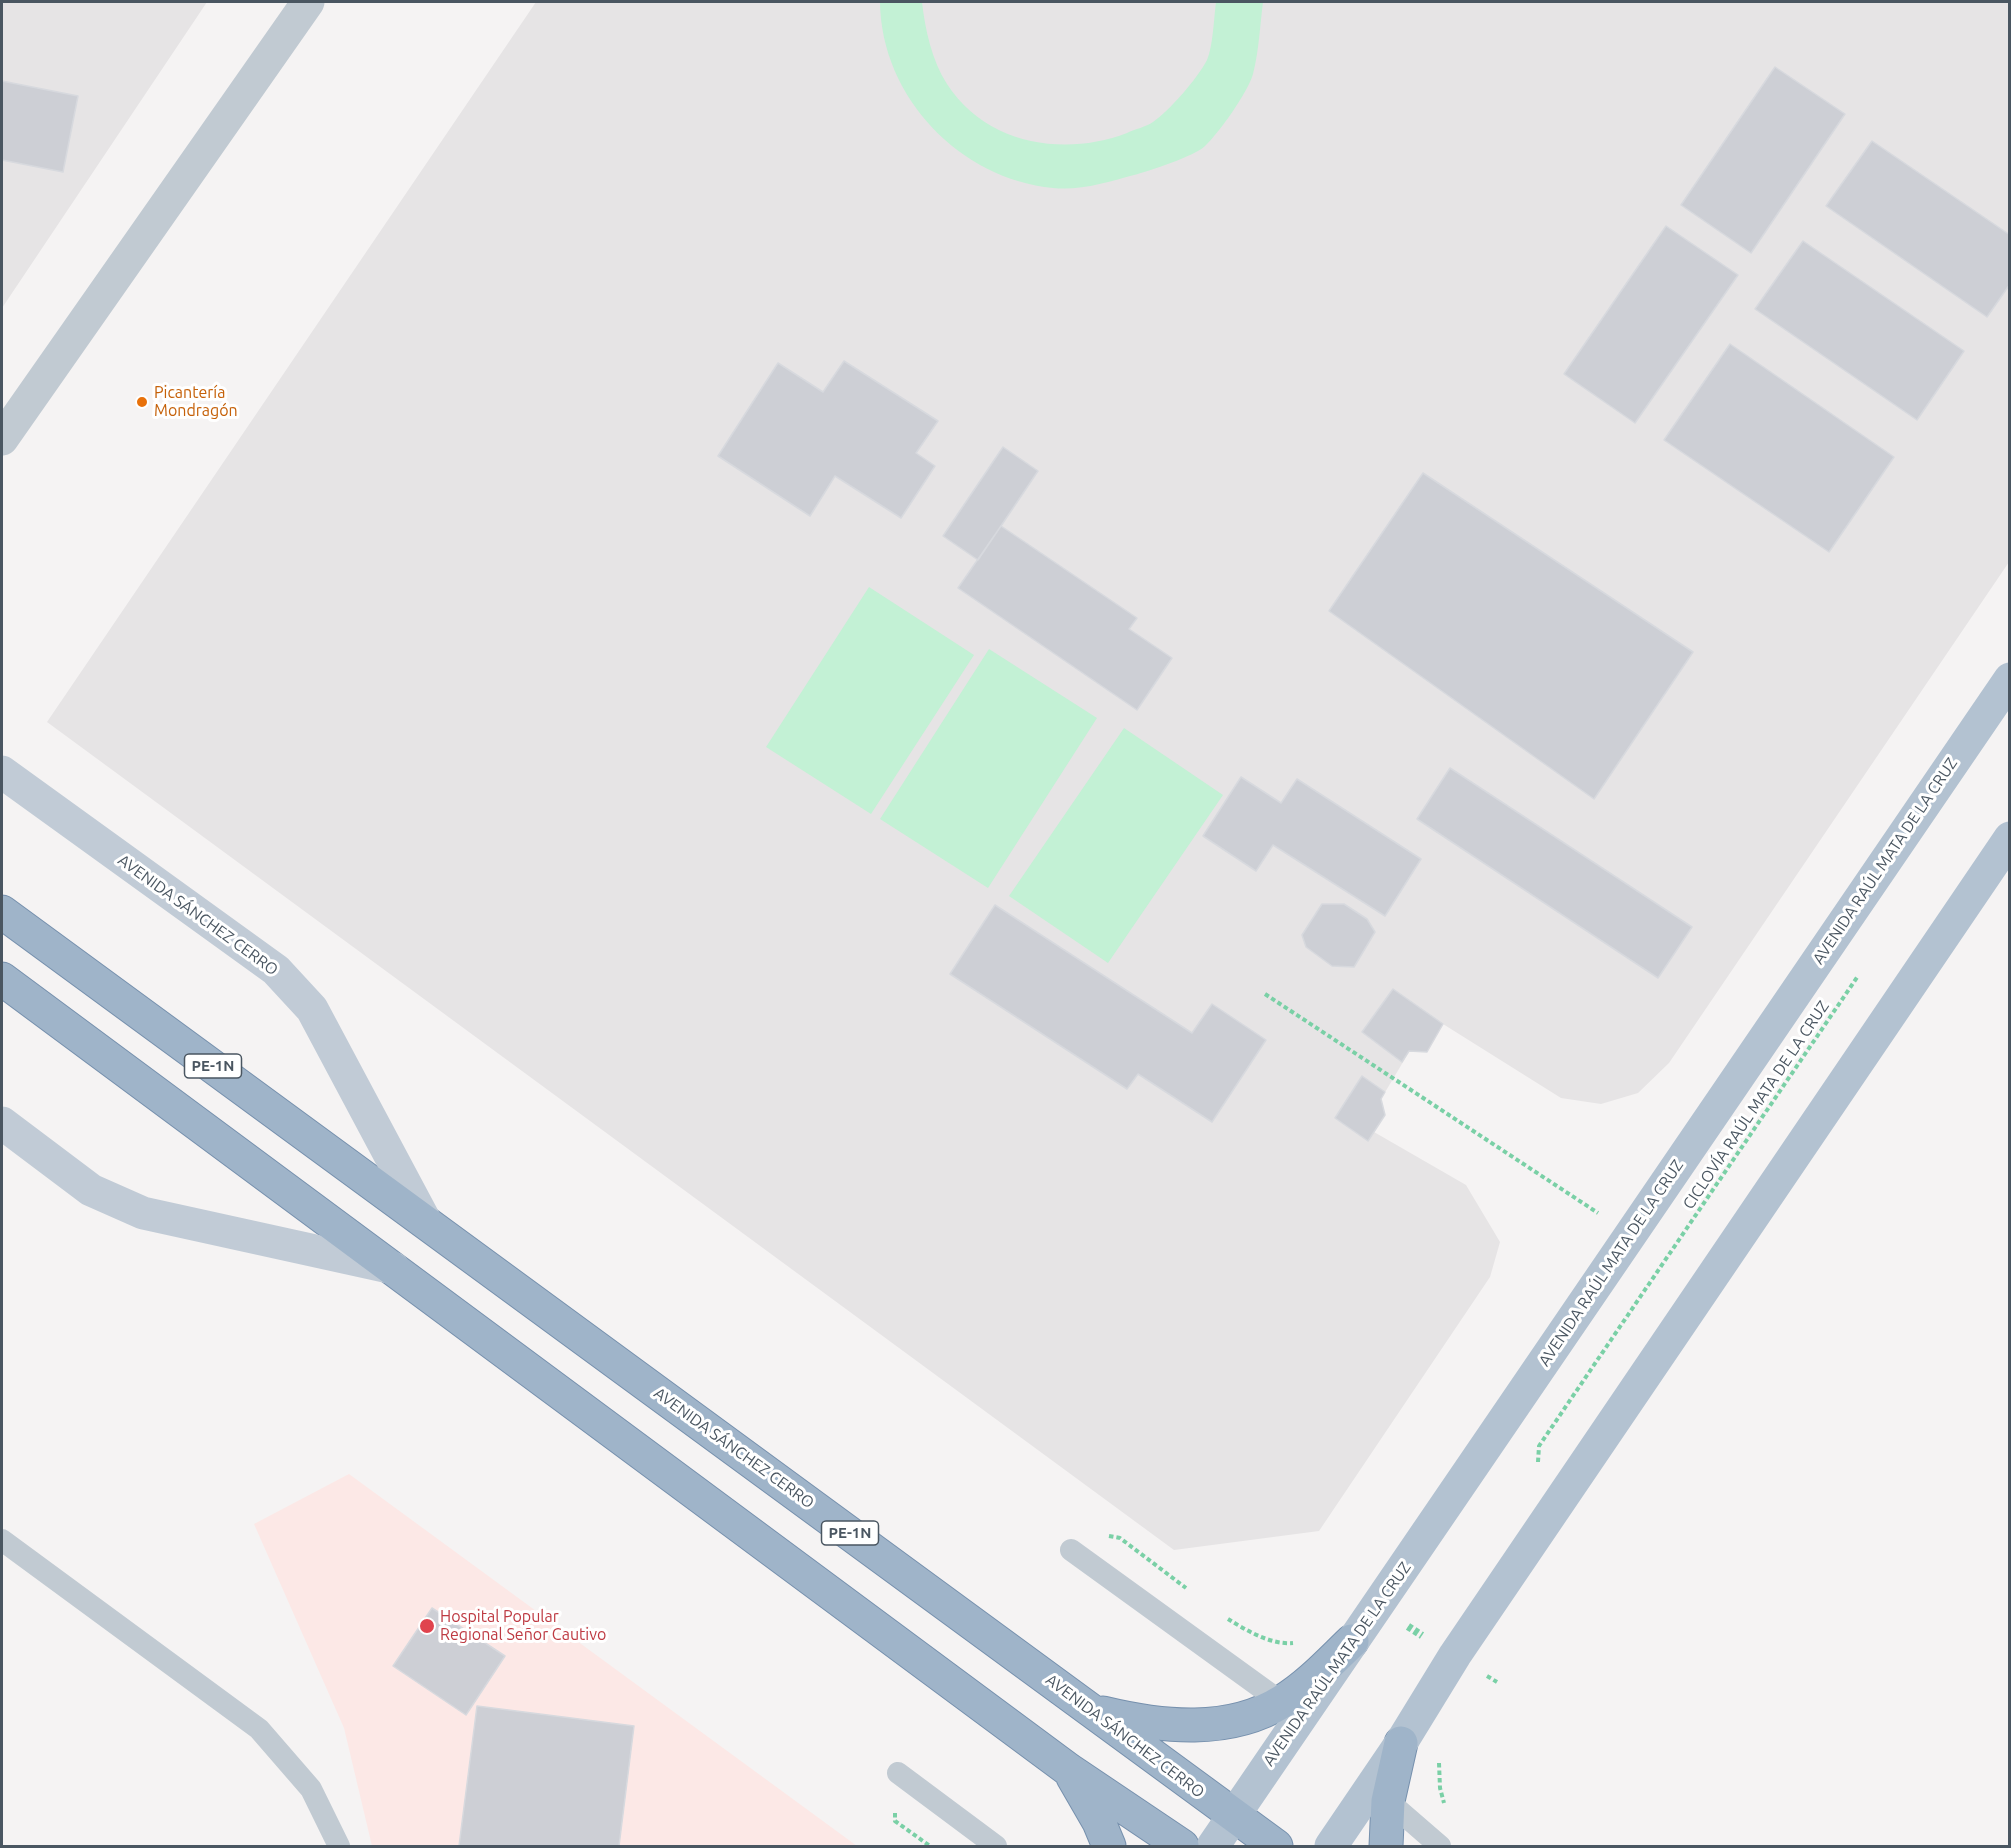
<!DOCTYPE html>
<html>
<head>
<meta charset="utf-8">
<style>
  body { margin:0 }
  #map { position:relative; width:2011px; height:1848px; overflow:hidden; background:#f5f3f3; font-family:Ubuntu,sans-serif }
  canvas { display:block }
  .frame { position:absolute; inset:0; border:3px solid #4a5661; pointer-events:none }
</style>
</head>
<body>
<div id="map">
<canvas width="2011" height="1848"></canvas>
<div class="frame"></div>
</div>
<script>
const ctx = document.querySelector('canvas').getContext('2d');
ctx.lineJoin = 'round';
function paint(path, color) { ctx.fillStyle = color; ctx.fill(path, 'evenodd'); }
function trace(path, color, width, dash) { ctx.strokeStyle = color; ctx.lineWidth = width; ctx.lineCap = dash ? 'butt' : 'round'; ctx.setLineDash(dash || []); ctx.stroke(path); }
function drawText(font, color, halo, rows, align = 'center') {
  ctx.font = font + ' Ubuntu,sans-serif'; ctx.lineWidth = 6; ctx.setLineDash([]); ctx.textBaseline = 'middle'; ctx.strokeStyle = halo; ctx.fillStyle = color; for (const [text, x, y, turn = 0] of rows) {
    ctx.save(); ctx.translate(x, y); ctx.rotate((+turn || 0) * Math.PI / 180); ctx.textAlign = isNaN(turn) ? turn : align; if (halo) ctx.strokeText(text, 0, 0); ctx.fillText(text, 0, 0); ctx.restore();
  }
}
const education = new Path2D(`
  M2,2h205l-205,306z
  M536,2h1473v560l-340,501 -31,30 -37,11 -40,-6 -118,-74 -16,28h-18l-28,47 -7,33 92,53 34,57 -10,35 -171,254 -145,19 -1127,-828z`);
const medical = new Path2D(`
  M349,1474l508,372h-485l-28,-118 -90,-204z`);
const green = new Path2D(`
  M880,2h42c3,27 10,59 25,82 39,61 118,73 180,49 8,-4 19,-6 26,-11 17,-12 44,-43 54,-62 6,-13 7,-43 9,-58h47c-3,23 -4,49 -10,72 -5,18 -34,59 -48,72 -10,10 -56,25 -71,29 -26,7 -54,16 -81,13 -93,-9 -172,-91 -173,-186z
  M869,587l105,68 -103,159 -105,-67z
  M989,649l108,69 -109,170 -108,-69z
  M1124,728l99,67 -115,168 -99,-67z`);
const building = new Path2D(`
  M1775,67l70,47 -94,139 -70,-48z
  M2,81l76,15 -15,76 -61,-12z
  M1872,141l138,94v49l-23,33 -161,-111z
  M1666,226l72,49 -103,148 -71,-49z
  M1803,241l161,110 -47,69 -162,-111z
  M1730,344l164,113 -65,95 -165,-112z
  M844,361l94,60 -22,32 19,13 -34,52 -66,-42 -25,40 -92,-60 60,-93 45,29z
  M1003,447l35,24 -60,89 -35,-24z
  M1423,473l270,179 -99,147 -265,-188z
  M1001,526l136,92 -8,11 43,29 -35,52 -179,-122z
  M1450,768l242,159 -34,51 -241,-159z
  M1241,777l40,26 16,-24 124,80 -36,57 -112,-71 -17,26 -53,-35z
  M1322,904h22l23,15 8,13 -21,35 -22,-1 -26,-19 -4,-12z
  M995,905l197,128 20,-29 54,36 -54,82 -74,-48 -11,15 -177,-115z
  M1393,989l50,35 -16,28 -18,-1 -7,11 -40,-30z
  M1362,1076l23,16 -4,7 4,16 -17,26 -33,-23z
  M432,1608l73,48 -39,59 -73,-49z
  M477,1706l157,20 -15,120h-160z`);
const path = new Path2D(`
  M1265,994l333,219
  M1538,1462l1,-16 319,-470
  M1109,1536l11,2 66,50
  M1228,1619c18,11 42,26 65,24
  M1409,1625l14,9
  M1407,1628l14,9
  M1487,1676l10,6
  M1439,1763l1,25 4,15
  M895,1813v8l35,25`);
const service = new Path2D(`
  M2,1540l257,189 52,60 28,57
  M1071,1550l210,152
  M898,1773l98,73
  M1388,1801l52,45`);
const minor = new Path2D(`
  M2,439l306,-437`);
const secondary = new Path2D(`
  M2,772l274,198 36,39 112,210
  M2,1123l89,67 52,23 250,55`);
const primary = new Path2D(`
  M1213,1846l797,-1167
  M1331,1846l70,-103 54,-88 555,-817`);
const trunk = new Path2D(`
  M2,912l1274,934
  M2,979l1067,791 113,76
  M1103,1713c58,14 126,22 180,-12 26,-16 47,-39 69,-60
  M1073,1777l26,45 10,24
  M1386,1846l2,-45 13,-58`);
const markers = [
  [142,402,6,"#e8710a"],
  [427,1626,8,"#e0444e"]
];
const shields = [
  [213,1066,57],
  [850,1533,57]
];
const shieldNames = [
  ["PE-1N",213,1066],
  ["PE-1N",850,1533]
];
const foodNames = [
  ["Picantería",154,393],
  ["Mondragón",154,411]
];
const streetNames = [
  ["AVENIDA RAÚL MATA DE LA CRUZ",1885,861,-56],
  ["AVENIDA SÁNCHEZ CERRO",198,915,36],
  ["CICLOVÍA RAÚL MATA DE LA CRUZ",1756,1105,-56],
  ["AVENIDA RAÚL MATA DE LA CRUZ",1611,1263,-56],
  ["AVENIDA SÁNCHEZ CERRO",734,1448,36],
  ["AVENIDA RAÚL MATA DE LA CRUZ",1337,1664,-55],
  ["AVENIDA SÁNCHEZ CERRO",1125,1736,37]
];
const healthNames = [
  ["Hospital Popular",440,1617],
  ["Regional Señor Cautivo",440,1635]
];
paint(education, '#e6e4e5');
paint(medical, '#fce8e6');
paint(green, '#c3f1d5');
paint(building, '#cdcfd5');
trace(building, '#d7d9de', 1.5);
trace(trunk, '#7690ad', 35);
trace(path, '#7ad0a6', 4, [4.5, 3]);
trace(service, '#c1cad2', 22);
trace(minor, '#c1cad2', 33);
trace(secondary, '#c1cbd6', 33);
trace(primary, '#b3c2d1', 33);
trace(trunk, '#9fb4c9', 33);
for (const [x, y, r, color] of markers) { const dot = new Path2D(); dot.arc(x, y, r, 0, 2 * Math.PI); ctx.fillStyle = color; ctx.fill(dot); trace(dot, '#fff', 2); }
for (const [x, y, w] of shields) { const box = new Path2D(); box.roundRect(x - w / 2, y - 12, w, 24, 4.5); ctx.fillStyle = '#fff'; ctx.fill(box); trace(box, '#4a5661', 1.5); }
drawText('bold 15px', '#4a5661', null, shieldNames);
drawText('16px', '#c56008', '#fff', foodNames, 'left');
drawText('16px', '#4a5661', '#fff', streetNames);
drawText('16px', '#be3a42', '#fff', healthNames, 'left');
</script>
</body>
</html>
